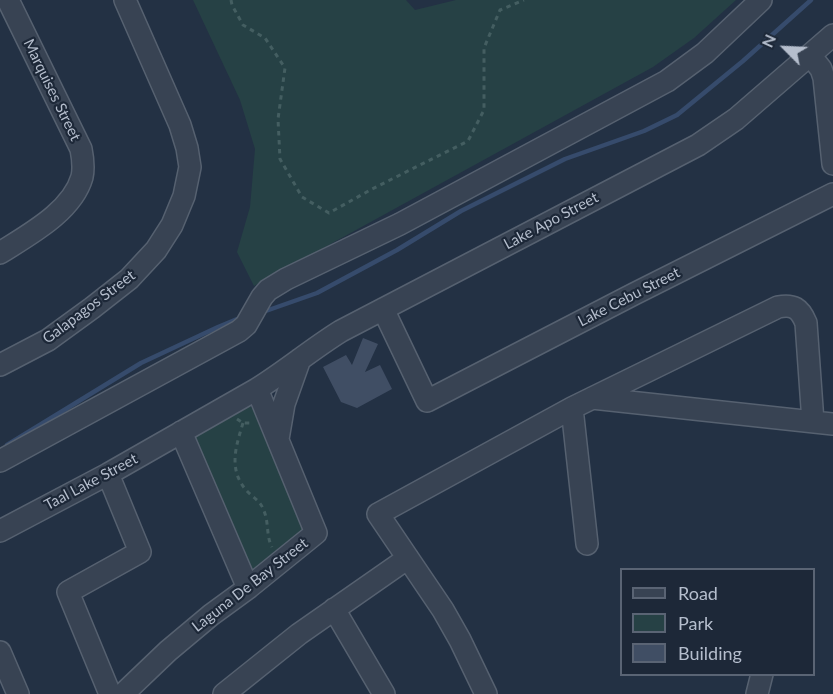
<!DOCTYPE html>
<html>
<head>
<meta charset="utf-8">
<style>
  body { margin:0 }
  #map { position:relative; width:833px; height:694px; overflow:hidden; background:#233144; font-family:Lato,sans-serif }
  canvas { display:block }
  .legend { position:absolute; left:620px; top:568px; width:195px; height:108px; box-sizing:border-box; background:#1d2838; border:2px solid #5a6474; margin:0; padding:8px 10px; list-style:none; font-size:18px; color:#b5becd }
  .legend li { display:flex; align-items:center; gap:12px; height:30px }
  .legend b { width:30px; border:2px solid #5a6474 }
  .north { position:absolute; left:755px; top:18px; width:60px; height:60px; -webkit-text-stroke:4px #1d2838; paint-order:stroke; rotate:294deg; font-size:16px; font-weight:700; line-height:24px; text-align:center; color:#b5becd }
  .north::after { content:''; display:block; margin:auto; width:21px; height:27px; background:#b5becd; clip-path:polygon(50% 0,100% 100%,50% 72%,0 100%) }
</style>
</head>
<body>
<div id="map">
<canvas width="833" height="694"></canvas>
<ul class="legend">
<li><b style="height:8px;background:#384353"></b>Road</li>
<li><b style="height:16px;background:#264145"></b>Park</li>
<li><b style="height:16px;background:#404e64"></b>Building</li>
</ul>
<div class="north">N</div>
</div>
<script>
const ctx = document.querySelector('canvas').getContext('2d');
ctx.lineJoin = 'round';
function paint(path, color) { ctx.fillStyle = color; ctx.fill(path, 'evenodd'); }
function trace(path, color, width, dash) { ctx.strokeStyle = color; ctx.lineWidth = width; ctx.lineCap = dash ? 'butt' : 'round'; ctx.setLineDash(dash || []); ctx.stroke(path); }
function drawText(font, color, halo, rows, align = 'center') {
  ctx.font = font + ' Lato,sans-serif'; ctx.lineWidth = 4.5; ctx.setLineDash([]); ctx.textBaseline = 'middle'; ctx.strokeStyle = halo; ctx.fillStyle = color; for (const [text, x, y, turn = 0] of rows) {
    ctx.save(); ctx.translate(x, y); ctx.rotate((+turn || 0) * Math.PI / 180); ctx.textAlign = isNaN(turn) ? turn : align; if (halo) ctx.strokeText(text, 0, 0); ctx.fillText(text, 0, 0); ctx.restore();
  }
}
const green = new Path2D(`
  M193,0h213l9,10 41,-10h280l-42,38 -41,29 -399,219 -17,-34 13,-45 5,-58 -15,-49z
  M247,406l4,1 5,5 48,107 -1,14 -49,38 -4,-1 -57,-134z`);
const stream = new Path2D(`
  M260,313l57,-20 80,-43 64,-39 104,-52 79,-28 33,-16 66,-54 68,-61
  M7,445l134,-82 77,-36 24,-10`);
const building = new Path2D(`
  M363,338l15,6 -13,28 15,-7 12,24 -35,19 -16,-6 -18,-35 23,-12 6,10z`);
const path = new Path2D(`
  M231,0l1,5 11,20 22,13 20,30 -7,51 2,40 22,38 27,16 43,-24 96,-48 16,-31v-62l16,-38 24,-10
  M237,419l6,4h10
  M243,423c-7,23 -15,46 3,67 6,7 15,11 18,21 5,12 2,25 8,36`);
const minor = new Path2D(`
  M810,55l11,14 3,9 9,86
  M0,253c28,-18 72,-41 82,-76 2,-9 1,-18 -1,-28l-73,-149
  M383,309l44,92 207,-107 199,-100
  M0,365l48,-25 44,-32 37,-29 27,-29 16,-25 12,-29 6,-29 -3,-19 -7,-23 -55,-125
  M592,398l241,26
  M572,408l15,136
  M181,432l67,156
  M278,439l6,-35 16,-45
  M0,461l239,-130 7,-6 16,-28 6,-7 18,-11 114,-55 267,-143 38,-28 56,-53
  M108,474l32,78 -72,40 42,102
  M0,531l108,-57 149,-85c29,-18 55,-40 84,-58l357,-186 38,-26 97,-84
  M334,609l50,85
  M0,652l18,42
  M123,694l45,-43 43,-36 37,-27 68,-55 -59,-144
  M224,694l75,-60 109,-76
  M486,694l-26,-54 -17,-30 -65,-96 194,-106 206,-101c15,-3 22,1 28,16l7,99
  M757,694l5,-20`);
const streetNames = [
  ["Marquises Street",52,90,64],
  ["Lake Apo Street",551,221,-28],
  ["Lake Cebu Street",629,297,-27],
  ["Galapagos Street",89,307,-37],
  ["Taal Lake Street",91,482,-28],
  ["Laguna De Bay Street",250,585,-38]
];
paint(green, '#264145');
trace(stream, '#364b6c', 4.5);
paint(building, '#404e64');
trace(minor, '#566170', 24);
trace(path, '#445e61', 3, [4.5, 4.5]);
trace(minor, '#384353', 21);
drawText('15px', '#b5becd', '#1d2838', streetNames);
</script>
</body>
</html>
